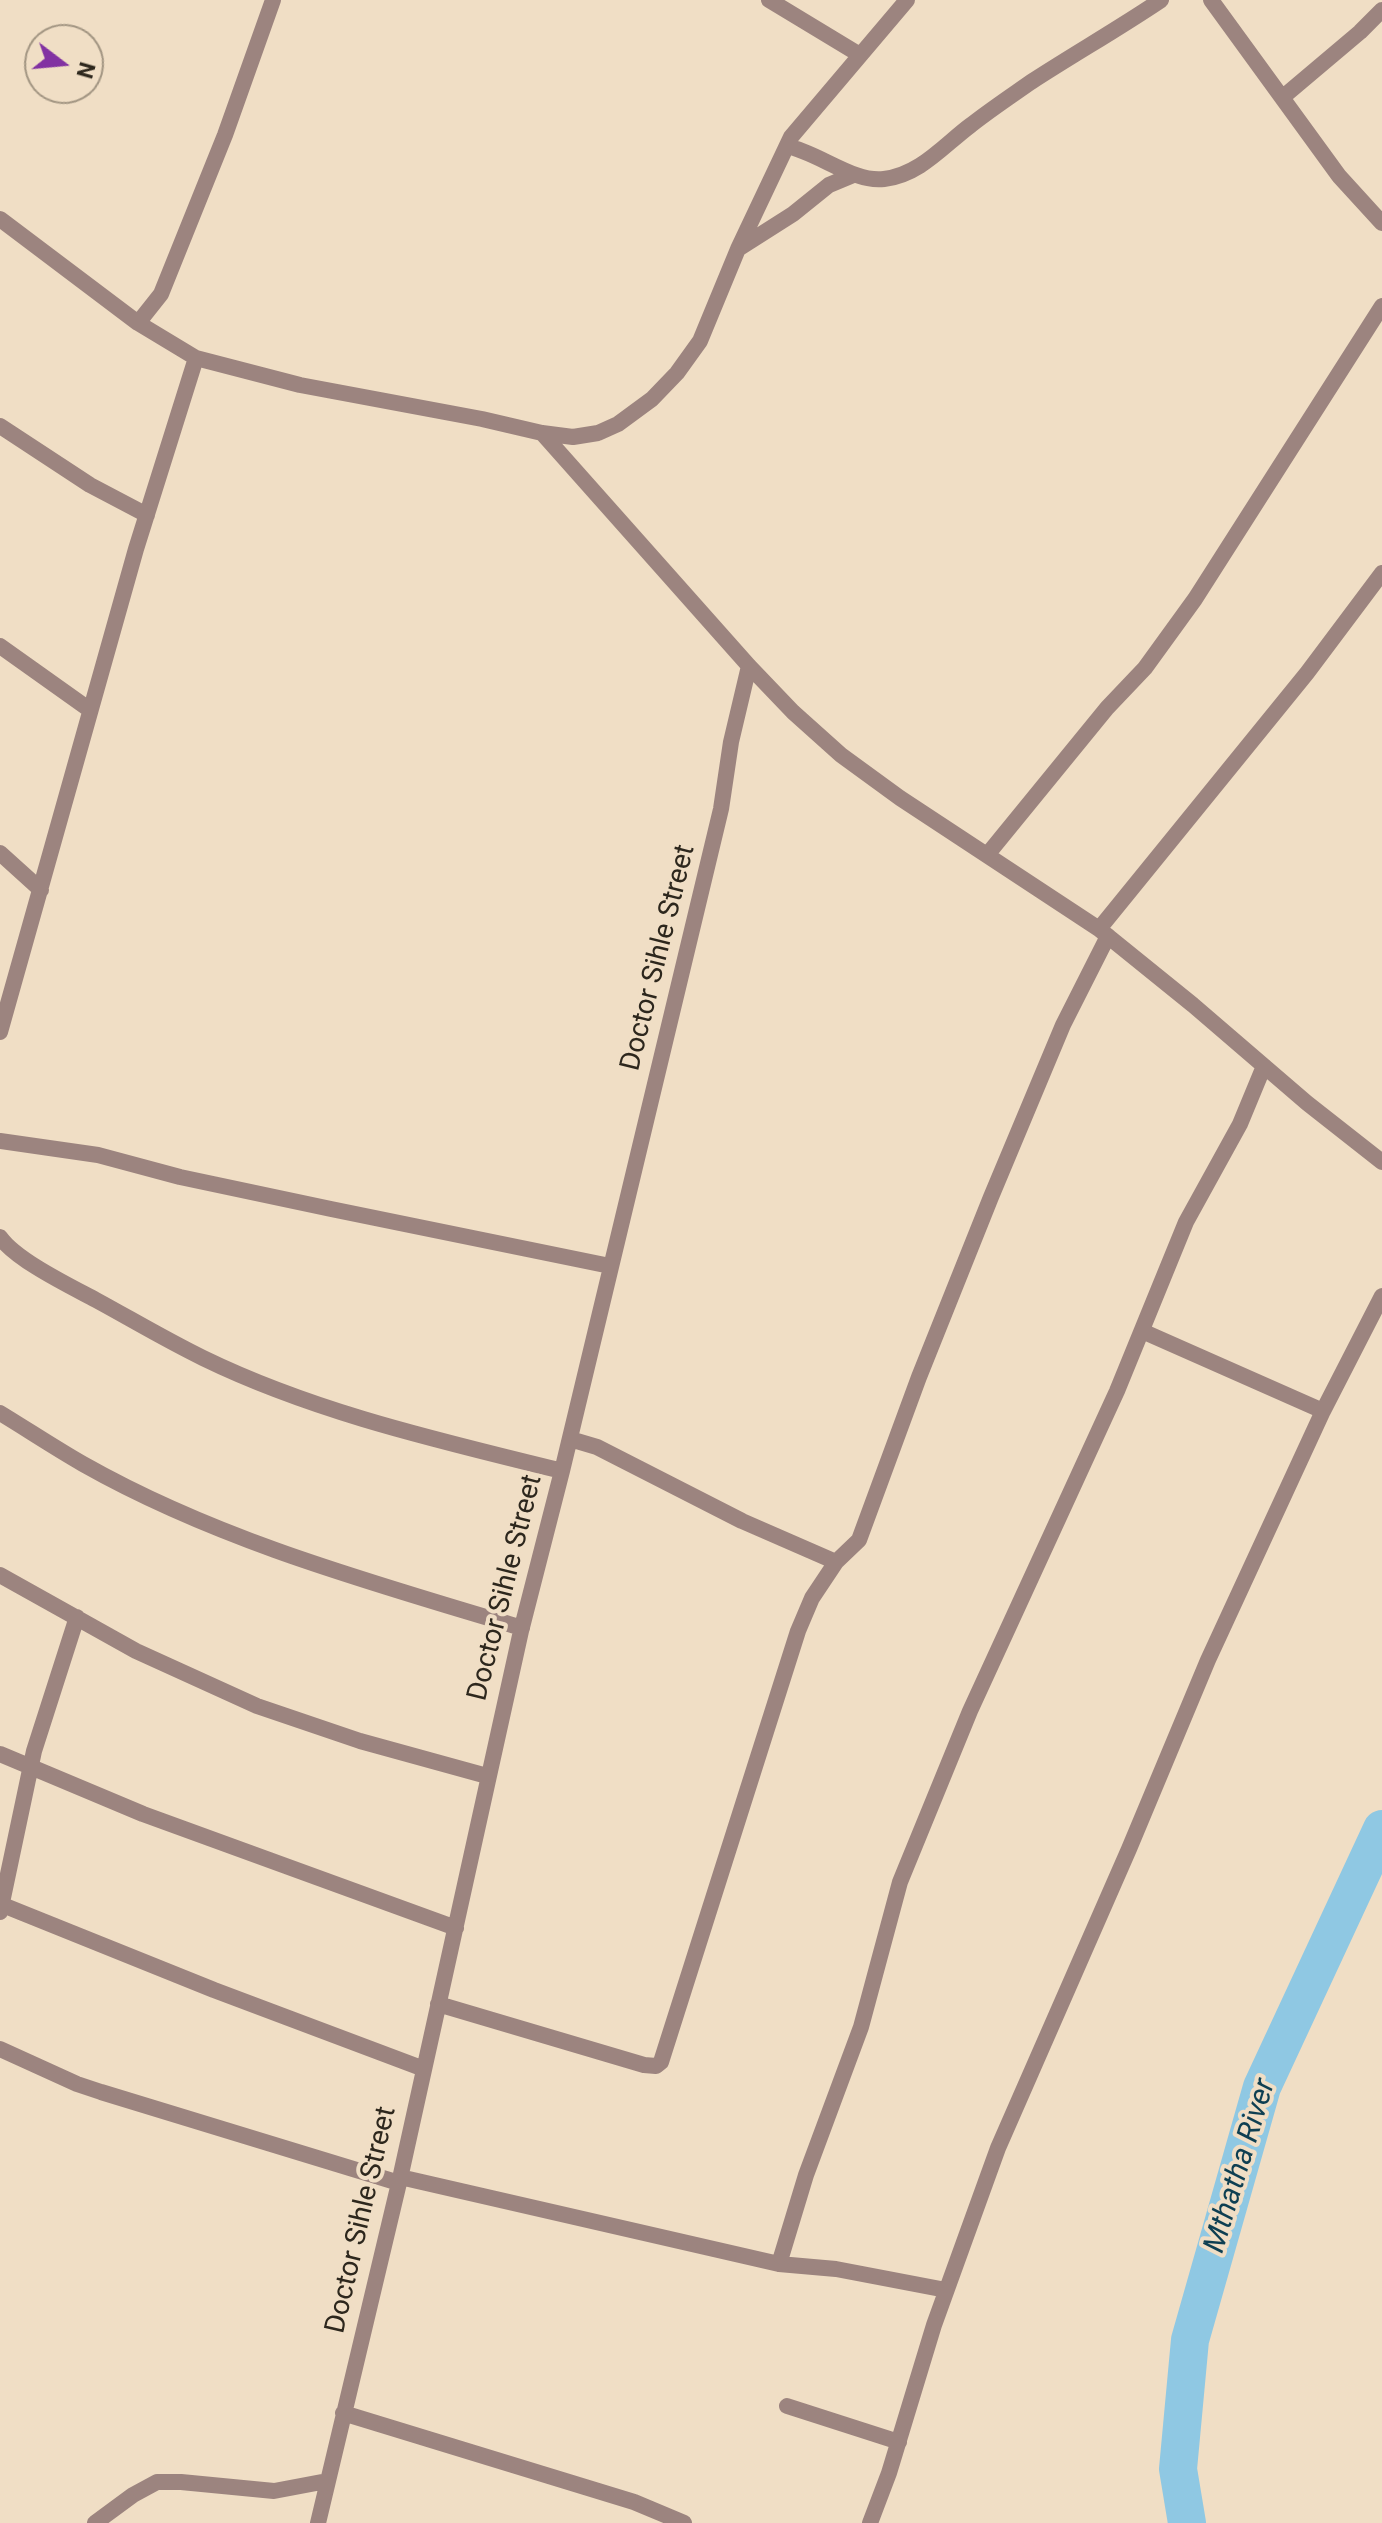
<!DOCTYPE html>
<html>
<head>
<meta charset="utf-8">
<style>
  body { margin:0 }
  #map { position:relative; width:1382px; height:2523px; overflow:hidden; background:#f0dec5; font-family:Roboto,sans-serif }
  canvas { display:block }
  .north { position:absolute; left:24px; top:24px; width:80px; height:80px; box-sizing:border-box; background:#f0dec5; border:2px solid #a29582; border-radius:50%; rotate:106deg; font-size:22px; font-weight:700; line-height:32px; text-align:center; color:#2d271d }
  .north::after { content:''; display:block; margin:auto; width:28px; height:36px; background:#8232a2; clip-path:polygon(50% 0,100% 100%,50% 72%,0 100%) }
</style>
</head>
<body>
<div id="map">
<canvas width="1382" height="2523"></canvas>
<div class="north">N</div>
</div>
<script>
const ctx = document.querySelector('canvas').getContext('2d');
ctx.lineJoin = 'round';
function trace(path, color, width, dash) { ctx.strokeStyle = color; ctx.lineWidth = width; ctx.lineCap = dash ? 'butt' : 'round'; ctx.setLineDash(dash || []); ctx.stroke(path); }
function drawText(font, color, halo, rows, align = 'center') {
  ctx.font = font + ' Roboto,sans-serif'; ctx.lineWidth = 8; ctx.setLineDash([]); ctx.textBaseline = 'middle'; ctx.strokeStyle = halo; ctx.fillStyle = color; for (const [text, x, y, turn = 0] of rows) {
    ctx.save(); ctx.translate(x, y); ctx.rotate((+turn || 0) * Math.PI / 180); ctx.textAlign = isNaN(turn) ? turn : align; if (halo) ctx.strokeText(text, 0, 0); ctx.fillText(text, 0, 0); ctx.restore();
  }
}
const river = new Path2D(`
  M1187,2523l-9,-54 12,-129 72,-253 120,-258`);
const minor = new Path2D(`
  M769,0l91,55
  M1211,0l128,176 43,47
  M1283,97l77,-65 22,-22
  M787,146c32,7 67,37 97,33 36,-4 60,-34 87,-54 19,-15 40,-29 60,-43 43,-28 87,-53 130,-82
  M0,219l138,104 58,35 104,27 182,34 60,14 31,4 25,-4 20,-9 34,-25 25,-26 23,-32 38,-92 53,-112 116,-137
  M738,249l55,-35 36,-29 24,-10
  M138,323l23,-29 64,-159 48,-135
  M0,426l90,59 57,30
  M542,433l207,233 44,46 48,43 59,43 199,131 94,76 114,98 75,59
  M0,646l90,64
  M0,853l41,37
  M987,855l120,-147 38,-40 50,-69 187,-293
  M1099,929l208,-256 75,-100
  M0,1032l136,-483 60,-191
  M0,1141l98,14 82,22 151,32 279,57
  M0,1237c16,23 70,49 96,63 35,19 70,40 107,58 113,55 238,83 359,113
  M1142,1331l181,80
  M0,1413c28,17 55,35 83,51 136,77 290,119 439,164
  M570,1439l27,8 145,74 94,41
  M0,1575l136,76 121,55 103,35 127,35
  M0,1754l143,60 313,114
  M0,1904l214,86 210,79
  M0,1912l34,-161 43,-134
  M438,2004l206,61 12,1 5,-4 137,-431 14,-33 24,-36 23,-22 60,-163 72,-180 72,-172 45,-89
  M0,2049l77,35 24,8 298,91
  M400,2177l379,87 57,5 110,21
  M779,2264l27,-89 55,-148 39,-145 70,-171 147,-320 69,-169 54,-98 24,-58
  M787,2406l112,36
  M343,2413l291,89 50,21
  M95,2523l38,-28 24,-13h24l93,9 53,-10
  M318,2523l81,-340 122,-552 41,-160 159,-662 10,-67 18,-76
  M870,2523l19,-50 45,-148 64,-177 131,-299 79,-189 115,-249 59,-115`);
const streetNames = [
  ["Doctor Sihle Street",659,958,-76],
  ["Doctor Sihle Street",506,1588,-76],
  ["Doctor Sihle Street",362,2220,-77]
];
const waterNames = [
  ["Mthatha River",1241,2166,-73]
];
trace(river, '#8fc8e3', 38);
trace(minor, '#9c847f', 16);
drawText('28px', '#2d271d', '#f0dec5', streetNames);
drawText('italic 30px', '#0e3f52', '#f0dec5', waterNames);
</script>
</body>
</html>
